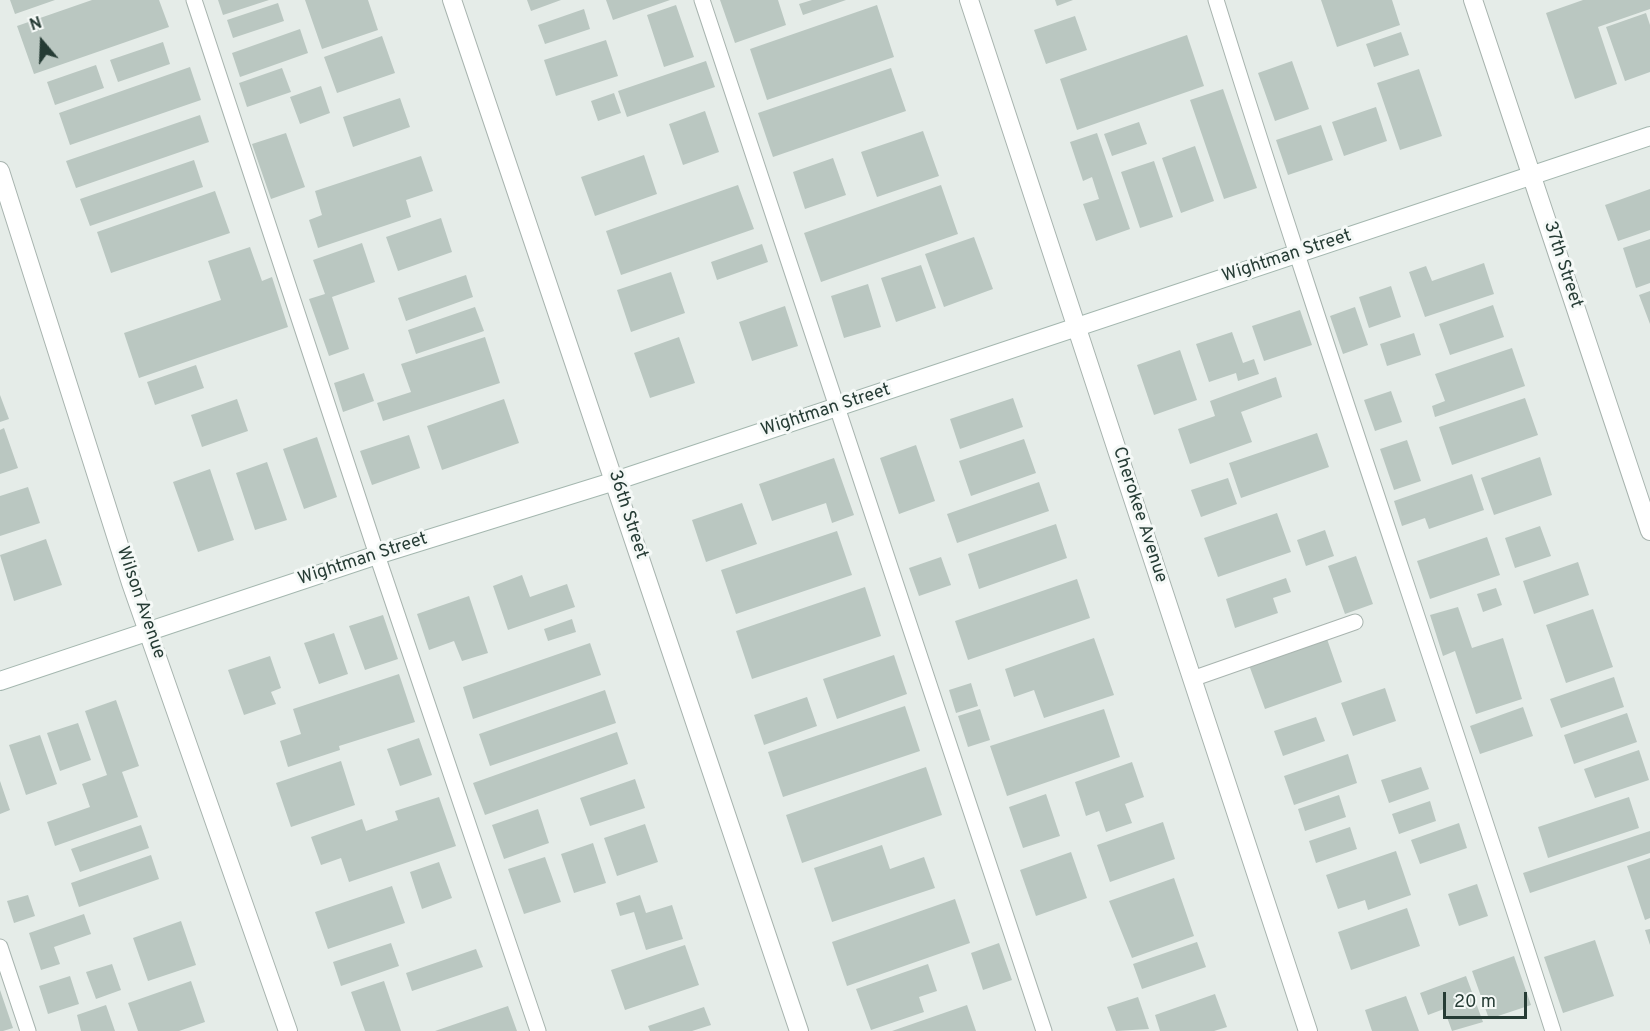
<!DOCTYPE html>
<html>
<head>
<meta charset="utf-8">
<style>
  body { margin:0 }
  #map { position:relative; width:1650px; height:1031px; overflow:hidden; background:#e5ece8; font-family:Overpass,sans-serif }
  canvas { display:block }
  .north { position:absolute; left:12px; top:12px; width:60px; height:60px; -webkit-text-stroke:4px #f5f9f7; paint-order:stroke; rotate:341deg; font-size:16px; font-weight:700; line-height:24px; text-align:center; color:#263c35 }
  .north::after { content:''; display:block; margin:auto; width:21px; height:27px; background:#263c35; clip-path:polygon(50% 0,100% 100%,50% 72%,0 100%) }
  .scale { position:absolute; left:1443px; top:992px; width:84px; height:27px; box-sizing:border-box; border:3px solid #263c35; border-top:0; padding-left:8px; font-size:18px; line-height:21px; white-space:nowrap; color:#263c35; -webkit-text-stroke:4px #f5f9f7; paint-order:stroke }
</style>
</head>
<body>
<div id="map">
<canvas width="1650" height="1031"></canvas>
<div class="north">N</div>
<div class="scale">20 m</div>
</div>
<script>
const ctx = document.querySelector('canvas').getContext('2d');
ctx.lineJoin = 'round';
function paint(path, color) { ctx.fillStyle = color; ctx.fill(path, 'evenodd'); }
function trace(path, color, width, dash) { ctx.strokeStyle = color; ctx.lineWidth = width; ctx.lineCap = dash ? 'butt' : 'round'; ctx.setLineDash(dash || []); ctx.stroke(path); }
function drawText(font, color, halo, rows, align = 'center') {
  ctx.font = font + ' Overpass,sans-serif'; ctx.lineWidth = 6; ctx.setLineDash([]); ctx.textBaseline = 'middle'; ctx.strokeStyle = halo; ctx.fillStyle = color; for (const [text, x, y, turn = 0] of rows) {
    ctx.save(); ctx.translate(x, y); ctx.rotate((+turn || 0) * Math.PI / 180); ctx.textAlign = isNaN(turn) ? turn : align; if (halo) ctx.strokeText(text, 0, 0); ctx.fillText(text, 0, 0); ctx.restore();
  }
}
const building = new Path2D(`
  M10,0h45l-40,14z
  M92,0h67l10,27 -135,47 -17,-48z
  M218,0h51l-46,15z
  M305,0h63l10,30 -56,19z
  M527,0h34l-30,11z
  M606,0h64l-57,20z
  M720,0h58l8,25 -51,18z
  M812,0h34l-43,15 -4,-11z
  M1055,0h18l-16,6z
  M1321,0h71l8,25 -63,22z
  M1583,0h67v9l-52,18 19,57 -42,15 -29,-86z
  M278,3l6,18 -51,17 -6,-18z
  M676,5l18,52 -30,10 -17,-52z
  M877,5l17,52 -127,43 -17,-51z
  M584,9l6,20 -45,15 -7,-19z
  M1646,13l4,12v47l-25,9 -19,-54z
  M1075,16l12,34 -41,14 -12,-34z
  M300,29l8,24 -68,24 -8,-24z
  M1401,32l8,23 -35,12 -8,-23z
  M1187,35l17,51 -127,44 -17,-51z
  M382,36l13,37 -58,20 -13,-36z
  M606,40l12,36 -62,20 -12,-36z
  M163,42l7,22 -52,18 -8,-22z
  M706,61l9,26 -88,30 -9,-26z
  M1292,61l17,48 -34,12 -17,-48z
  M96,65l8,23 -49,17 -8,-23z
  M190,67l11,33 -131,45 -11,-32z
  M282,68l9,24 -44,15 -8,-24z
  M891,68l15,43 -133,46 -15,-44z
  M1419,69l23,67 -42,14 -23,-67z
  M321,86l9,27 -30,11 -10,-27z
  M1223,89l34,99 -33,11 -34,-99z
  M614,93l7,20 -23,8 -7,-20z
  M400,98l10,29 -57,20 -10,-30z
  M1376,107l11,34 -43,15 -12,-34z
  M705,111l14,41 -36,13 -14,-41z
  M200,115l9,27 -133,46 -10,-27z
  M1139,122l8,22 -35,12 -8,-22z
  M1321,125l12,35 -45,15 -12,-35z
  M923,131l16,45 -62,21 -16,-45z
  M286,133l19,54 -34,12 -19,-55z
  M1097,133l33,96 -34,12 -13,-37 16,-5 -7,-22 -9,4 -13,-39z
  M1195,146l19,55 -33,12 -19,-55z
  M644,155l13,39 -62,22 -14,-39z
  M421,156l12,35 -27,9 5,17 -93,31 -9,-28 13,-5 -7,-24z
  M833,158l13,37 -41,14 -12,-37z
  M194,160l9,27 -113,39 -10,-27z
  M1154,161l19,56 -33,11 -19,-56z
  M738,185l16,44 -133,46 -15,-44z
  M941,185l17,49 -137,48 -17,-49z
  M1650,189v41l-32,11 -13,-36z
  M215,191l15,42 -119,40 -14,-41z
  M441,218l11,34 -54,19 -12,-34z
  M974,237l19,52 -49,18 -19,-53z
  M1650,239v44l-14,5 -13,-40z
  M362,243l13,39 -43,15 17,52 -20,7 -20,-57 16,-5 -12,-34z
  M762,244l6,18 -51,18 -6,-18z
  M250,247l12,34 10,-4 16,50 -149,51 -15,-45 97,-33 -13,-39z
  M1484,263l10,31 -69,23 -16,-45 17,-6 6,15z
  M921,265l15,43 -40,14 -15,-44z
  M671,272l14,41 -54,19 -14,-42z
  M466,275l7,22 -67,24 -8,-23z
  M868,284l13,43 -37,11 -13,-42z
  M1391,286l10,31 -32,11 -10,-31z
  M1650,291v33l-11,-29z
  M1493,305l11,32 -54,18 -11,-31z
  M785,306l13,40 -46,15 -13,-39z
  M475,307l9,24 -68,23 -8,-24z
  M1355,307l13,38 -25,9 -13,-38z
  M1300,310l12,35 -48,16 -12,-35z
  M1232,332l11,31 11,-4 5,15 -21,7 -2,-8 -27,9 -13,-38z
  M1414,333l7,22 -34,11 -7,-22z
  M485,337l15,46 -117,38 -6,-18 34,-11 -10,-28z
  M679,337l16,46 -45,15 -16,-45z
  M1512,348l13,38 -90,31 -3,-11 13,-5 -10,-27z
  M1180,350l17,50 -43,15 -17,-50z
  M196,365l8,23 -49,17 -8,-23z
  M364,373l10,28 -31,11 -9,-29z
  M1276,377l6,20 -41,15 11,30 -62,22 -12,-35 37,-13 -5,-15z
  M1391,391l11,31 -27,9 -11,-31z
  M0,395l9,24 -9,3z
  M1013,398l10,29 -63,22 -10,-30z
  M1525,398l13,37 -86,30 -13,-38z
  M237,399l11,32 -46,16 -11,-32z
  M504,399l15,44 -77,27 -15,-44z
  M4,428l14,40 -18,6v-44z
  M1317,433l12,34 -88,31 -12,-35z
  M409,435l11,33 -48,17 -12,-34z
  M317,437l20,60 -33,12 -21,-60z
  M1024,439l12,34 -65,23 -12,-35z
  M1407,440l14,41 -27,9 -14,-41z
  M916,445l19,56 -36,13 -19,-56z
  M1540,457l12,38 -58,20 -13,-37z
  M834,458l20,57 -22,8 -6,-20 -54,18 -13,-37z
  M267,462l20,58 -32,10 -19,-57z
  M210,469l24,71 -36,12 -25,-70z
  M1472,474l12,36 -55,19 -4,-11 -23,8 -8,-25z
  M1228,478l9,26 -36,13 -10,-27z
  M1039,482l10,29 -92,32 -10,-29z
  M28,487l12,36 -40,13v-40z
  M742,503l15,41 -51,18 -14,-42z
  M1277,513l14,39 -73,25 -14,-39z
  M1056,524l11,34 -88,31 -11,-35z
  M1540,526l11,30 -36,12 -10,-30z
  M1325,530l9,26 -28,10 -9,-26z
  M837,531l15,44 -116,39 -15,-44z
  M1487,537l13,38 -70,24 -13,-38z
  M46,539l16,46 -48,16 -14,-46z
  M1356,556l17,48 -28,10 -17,-48z
  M941,557l10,28 -32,11 -10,-28z
  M1578,562l11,33 -55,19 -11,-33z
  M522,575l8,22 37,-13 8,23 -67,23 -15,-44z
  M1286,578l5,14 -18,6 5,15 -43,15 -9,-29z
  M1077,579l13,39 -122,42 -13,-39z
  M865,587l16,49 -129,43 -16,-48z
  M1496,588l6,17 -19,7 -6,-18z
  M469,596l19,57 -26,8 -8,-20 -25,9 -12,-36z
  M1458,607l14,41 31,-10 19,61 -46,15 -21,-63 -12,5 -13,-41z
  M1593,609l20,58 -47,16 -20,-58z
  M383,615l15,44 -33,11 -16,-44z
  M572,619l4,13 -28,9 -4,-12z
  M334,633l14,41 -29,10 -15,-41z
  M1094,638l20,57 -70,23 -10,-28 -20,7 -9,-28z
  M1327,639l15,43 -77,27 -16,-44z
  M590,643l11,32 -128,44 -10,-32z
  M894,655l13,39 -70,25 -14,-40z
  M270,656l11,32 -10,4 5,12 -32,11 -16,-45z
  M399,674l16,48 -76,24 1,4 -52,17 -8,-26 21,-7 -8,-25z
  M1614,677l10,30 -63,21 -11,-29z
  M971,683l7,23 -22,7 -7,-23z
  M1385,688l11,33 -43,15 -12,-33z
  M605,690l11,33 -126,43 -11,-32z
  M807,697l10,29 -53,19 -10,-30z
  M116,700l23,66 -17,6 16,45 -83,29 -8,-24 43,-15 -8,-23 25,-9 -22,-64z
  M905,706l15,45 -137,46 -15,-45z
  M1523,707l10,29 -53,18 -10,-28z
  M980,709l10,31 -22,7 -10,-31z
  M1104,709l16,48 -113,39 -17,-50z
  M1627,713l10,29 -63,22 -10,-29z
  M1316,717l9,24 -42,15 -9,-25z
  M78,723l13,37 -31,11 -13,-38z
  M617,732l11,32 -143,51 -12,-32z
  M40,735l17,49 -31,11 -17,-50z
  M419,738l13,37 -32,11 -13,-37z
  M1639,750l10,30 -54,18 -11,-29z
  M1348,754l9,29 -63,22 -10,-29z
  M341,761l14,44 -64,22 -15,-44z
  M1132,762l12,35 -19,7 7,19 -26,9 -7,-21 -13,5 -11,-34z
  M926,767l16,48 -140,48 -16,-48z
  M1421,767l8,22 -40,14 -8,-23z
  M635,779l10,29 -55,18 -10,-28z
  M0,781l10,29 -10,4z
  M1046,794l14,42 -37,12 -14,-41z
  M1339,795l7,22 -41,14 -7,-22z
  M439,797l17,49 -107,36 -8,-24 -20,7 -10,-28 51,-18 4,12 32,-11 -3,-9z
  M1629,797l10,31 -91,30 -10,-31z
  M1430,801l6,20 -37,13 -7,-20z
  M538,809l11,34 -45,16 -12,-34z
  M1163,822l12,37 -65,23 -13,-37z
  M1459,823l8,25 -47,16 -9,-24z
  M645,824l13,38 -41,14 -13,-38z
  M141,825l8,23 -69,24 -9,-23z
  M1350,827l7,22 -41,14 -7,-22z
  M1650,831v22l-120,40 -7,-20z
  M593,843l13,40 -32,10 -13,-39z
  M882,845l8,24 34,-12 11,31 -103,34 -18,-54z
  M1396,851l15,44 -43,15 -3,-10 -27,9 -12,-34z
  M1071,852l16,46 -51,18 -16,-46z
  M151,855l8,24 -80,28 -8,-24z
  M545,857l16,45 -37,12 -16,-45z
  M1650,858v60l-5,2 -18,-54z
  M439,862l13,36 -30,11 -12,-37z
  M1174,878l20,58 -62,22 -23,-57z
  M1477,884l11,32 -29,10 -11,-32z
  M392,886l13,37 -77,26 -13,-37z
  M28,895l7,21 -21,7 -7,-22z
  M640,895l6,18 26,-8 11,34 -37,11 -12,-38 -14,4 -4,-13z
  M955,899l15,44 -123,43 -15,-44z
  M1407,908l13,38 -69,24 -13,-38z
  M84,914l7,20 -37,13 6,17 -19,6 -12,-37z
  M181,921l15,44 -48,16 -15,-43z
  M1650,929v16l-5,-15z
  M1595,940l19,56 -51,17 -19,-56z
  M1197,942l9,25 -64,22 -9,-25z
  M391,943l8,23 -58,20 -8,-24z
  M999,943l13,37 -29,10 -12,-37z
  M685,945l14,40 -74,25 -14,-40z
  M476,949l7,18 -71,24 -6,-18z
  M1514,956l17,49 -42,14 -17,-48z
  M112,964l9,26 -25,9 -10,-27z
  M928,964l9,27 -18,6 5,15 -53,18 -15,-41z
  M70,976l9,28 -31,10 -9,-28z
  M1466,976l17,46 -31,9 -8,-22 -16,6 -8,-22z
  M191,981l14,41 -26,9h-41l-10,-28z
  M384,981l17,50h-36l-14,-39z
  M0,990l13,38 -10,3h-3z
  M1215,994l12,33 -13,4h-54l-5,-16z
  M1406,996l13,35h-47l-7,-21z
  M1138,997l11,32 -33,2 -9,-24z
  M106,1005l9,26h-34l-4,-16z
  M967,1005l9,26h-84z
  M508,1006l9,25h-82z
  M704,1007l7,18 -19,6h-42l-2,-5z`);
const service = new Path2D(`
  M194,0l183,555 161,476
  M702,0l342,1031
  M1216,0c107,345 227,686 337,1031
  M1192,679l163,-57
  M0,947l28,84`);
const minor = new Path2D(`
  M452,0l347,1031
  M969,0l339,1031
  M1473,0l177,531
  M0,171l131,412 157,448`);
const secondary = new Path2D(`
  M0,681l377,-126 238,-74 1035,-345`);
const streetNames = [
  ["Wightman Street",1287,257,-18],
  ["37th Street",1562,265,72],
  ["Wightman Street",826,411,-18],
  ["36th Street",627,515,72],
  ["Cherokee Avenue",1139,515,72],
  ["Wightman Street",363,560,-18],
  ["Wilson Avenue",140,603,71]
];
paint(building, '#bac7c1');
trace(service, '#a8b4af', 17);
trace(minor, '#a8b4af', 20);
trace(secondary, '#a4b7af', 20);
trace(service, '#fff', 15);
trace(minor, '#fff', 18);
trace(secondary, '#fff', 18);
drawText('18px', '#263c35', '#f5f9f7', streetNames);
</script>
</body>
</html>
